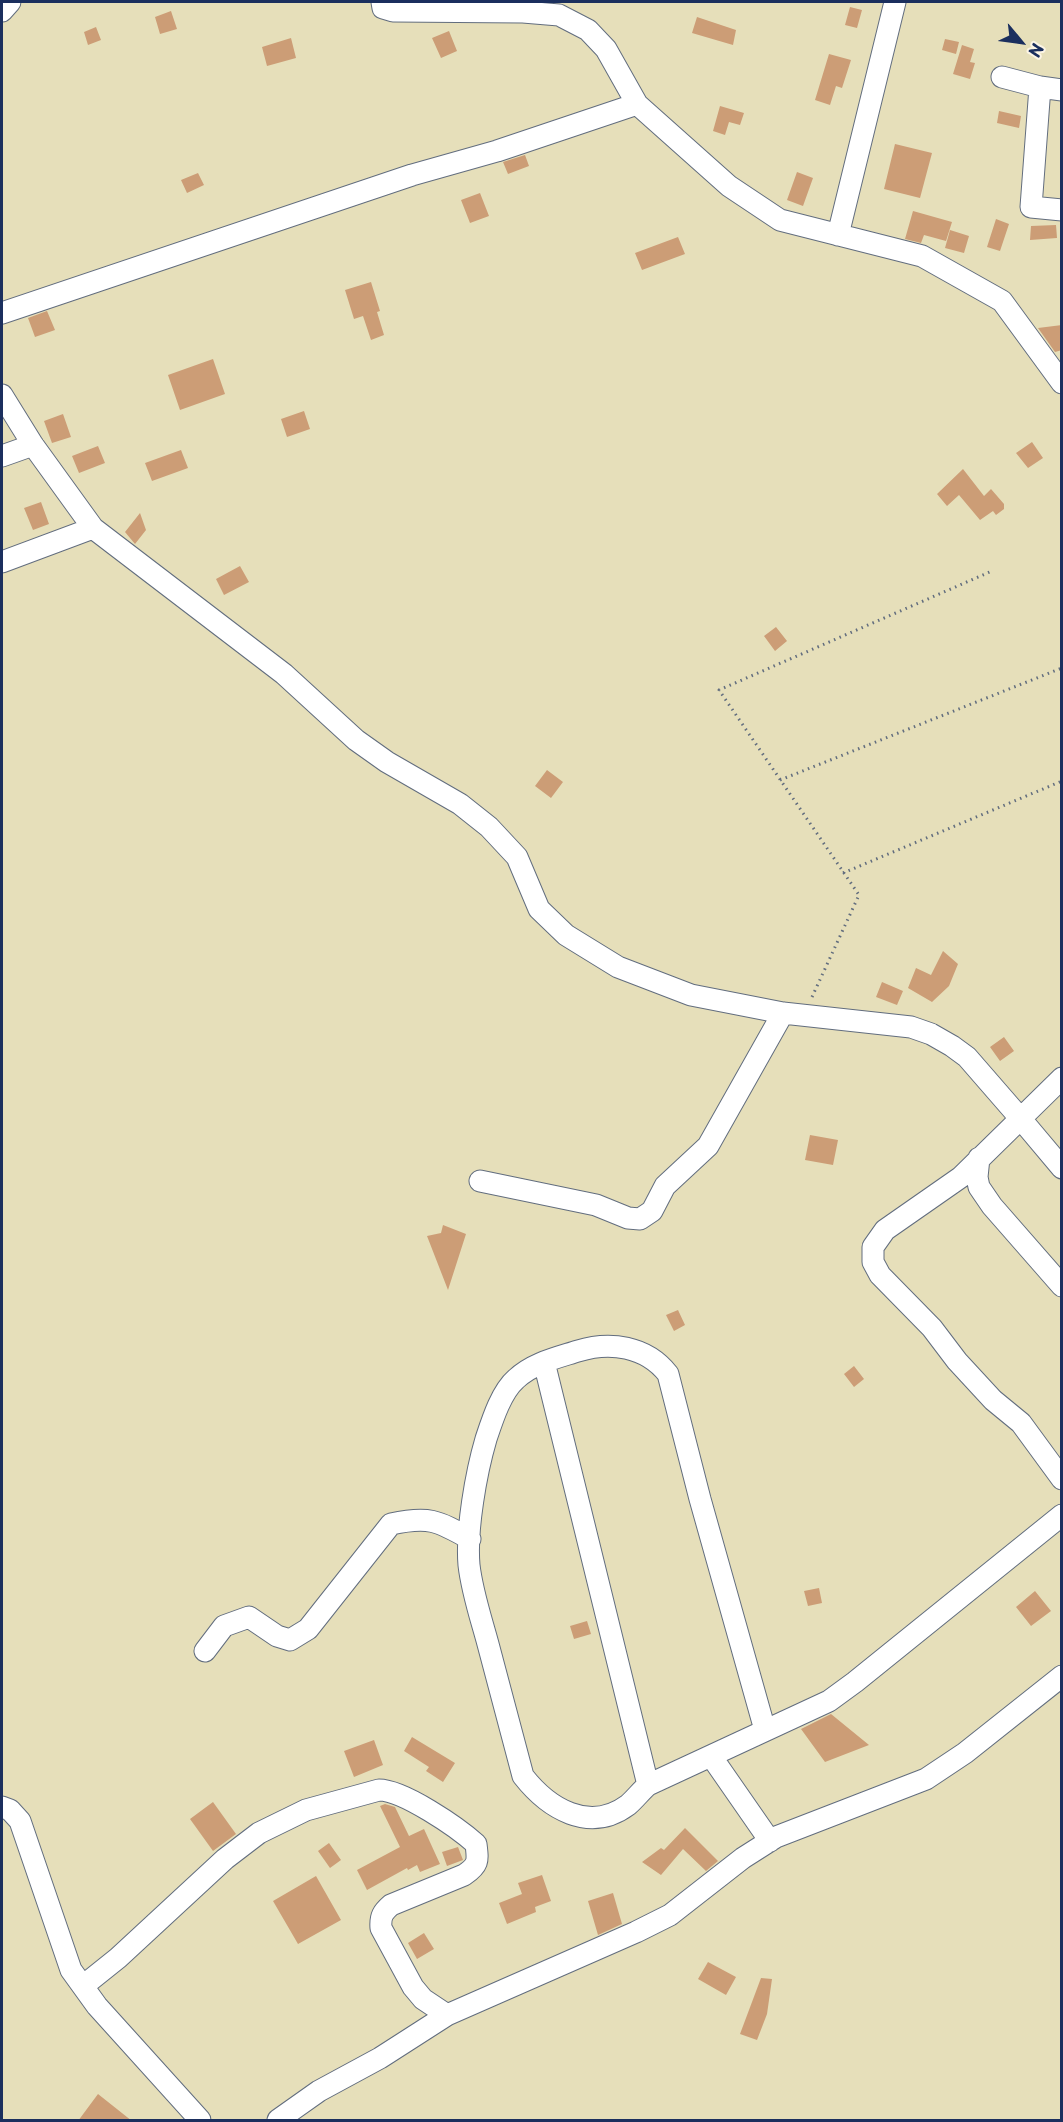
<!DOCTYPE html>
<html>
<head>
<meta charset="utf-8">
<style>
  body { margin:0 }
  #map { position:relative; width:1063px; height:2122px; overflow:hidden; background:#e6dfba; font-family:"Playpen Sans",sans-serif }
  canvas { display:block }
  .frame { position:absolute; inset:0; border:3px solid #1b2f5e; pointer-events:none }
  .north { position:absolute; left:991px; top:12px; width:60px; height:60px; -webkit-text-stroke:4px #fcf5e5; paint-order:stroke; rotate:119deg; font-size:16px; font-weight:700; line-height:24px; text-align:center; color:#1b2f5e }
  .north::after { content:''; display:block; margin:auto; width:21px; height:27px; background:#1b2f5e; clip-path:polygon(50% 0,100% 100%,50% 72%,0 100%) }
</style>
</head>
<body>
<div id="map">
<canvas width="1063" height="2122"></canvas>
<div class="frame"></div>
<div class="north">N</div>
</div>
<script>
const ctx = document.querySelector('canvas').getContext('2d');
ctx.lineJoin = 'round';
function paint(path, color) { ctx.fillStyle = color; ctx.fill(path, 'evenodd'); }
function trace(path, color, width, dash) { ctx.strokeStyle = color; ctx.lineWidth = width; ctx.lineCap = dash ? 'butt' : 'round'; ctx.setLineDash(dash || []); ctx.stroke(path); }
const building = new Path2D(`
  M850,7l12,3 -5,18 -12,-3z
  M171,11l6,18 -17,5 -5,-17z
  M697,17l39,13 -3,15 -41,-12z
  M96,27l5,13 -13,5 -4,-13z
  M449,31l8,20 -16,7 -9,-20z
  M291,38l5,20 -29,8 -5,-19z
  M945,39l14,3 -3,12 -14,-4z
  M962,45l12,4 -4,13 5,1 -5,16 -17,-5z
  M829,54l22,6 -9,28 -6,-2 -6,19 -15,-5z
  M720,106l24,7 -4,12 -11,-3 -4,13 -12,-4z
  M999,111l22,5 -2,12 -22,-5z
  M895,144l37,9 -12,45 -36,-9z
  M525,155l4,11 -21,8 -5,-12z
  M797,172l16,6 -10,28 -16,-6z
  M198,173l6,12 -17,8 -6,-13z
  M480,193l9,23 -19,7 -9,-23z
  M913,211l39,11 -6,19 -22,-6 -3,8 -16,-4z
  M996,219l13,5 -9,27 -13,-4z
  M1056,225l1,13 -27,2 1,-14z
  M950,230l19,6 -5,17 -19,-5z
  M678,237l7,17 -43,16 -7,-17z
  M371,282l9,29 -3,1 7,23 -13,5 -8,-24 -9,3 -9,-29z
  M47,311l8,19 -20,7 -7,-19z
  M1062,325v25l-7,2 -17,-24z
  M213,359l12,35 -45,16 -12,-35z
  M304,411l6,18 -23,8 -6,-18z
  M63,414l8,23 -19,6 -8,-22z
  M1032,442l11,16 -15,10 -12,-15z
  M98,446l7,17 -26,10 -7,-17z
  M181,450l7,18 -36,13 -7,-18z
  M963,469l21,27 7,-7 13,15v5l-8,6 -3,-4 -13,9 -21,-25 -12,11 -10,-12z
  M41,502l8,22 -16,6 -9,-22z
  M140,513l6,17 -11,14 -10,-12z
  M240,566l9,16 -25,13 -8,-16z
  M776,627l11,14 -12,10 -11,-15z
  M547,770l16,12 -12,16 -16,-12z
  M943,951l15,13 -9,22 -17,16 -24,-14 8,-20 15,7z
  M882,982l21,9 -6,14 -21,-8z
  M1004,1037l10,14 -14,10 -10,-14z
  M810,1135l28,5 -5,25 -28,-5z
  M443,1225l23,9 -18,56 -21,-54 14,-3z
  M678,1310l7,15 -11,6 -8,-16z
  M854,1366l10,13 -10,8 -10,-13z
  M819,1588l3,15 -14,3 -4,-15z
  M1035,1591l16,20 -20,15 -15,-19z
  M587,1621l4,13 -17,5 -4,-13z
  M831,1714l38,31 -44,17 -24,-33z
  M412,1737l43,26 -12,19 -17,-11 3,-4 -25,-16z
  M374,1740l9,25 -29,12 -10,-26z
  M213,1802l23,32 -23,17 -23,-32z
  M385,1804l10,3 14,29 15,-7 16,35 -20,8 -3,-7 -9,5 -1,-2 -40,22 -10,-20 43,-23 -20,-41z
  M685,1828l33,33 -12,10 -23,-22 -22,26 -19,-13 19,-14 3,2z
  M329,1843l12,17 -11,8 -12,-17z
  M458,1847l5,13 -16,6 -5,-14z
  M542,1875l9,26 -16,6 1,5 -29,12 -8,-21 23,-9 -4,-11z
  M316,1876l25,44 -43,24 -25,-43z
  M613,1893l9,31 -24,11 -10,-34z
  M424,1933l10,16 -17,10 -9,-16z
  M708,1962l28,15 -10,18 -28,-16z
  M761,1978l11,1 -5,35 -10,26 -17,-6z
  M98,2094l34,27h-54z`);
const path = new Path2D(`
  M780,780l282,-112
  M843,873l219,-92
  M812,997l47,-102 -140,-205 273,-119`);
const minor = new Path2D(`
  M382,2l1,6 10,3 130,1 36,3 29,15 18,19 31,55 92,82 51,34 142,36 80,45 60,82
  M2,11l8,-9
  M1002,77l38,10 22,3
  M1040,87l-9,120 31,3
  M838,235l57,-233
  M2,313l410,-138 85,-24 140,-47
  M2,395l31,50 60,83 191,146 72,66 31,22 73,42 29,23 28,30 22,52 27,26 52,32 73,28 92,18 128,14 20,7 21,12 15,11 53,61 42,50
  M2,456l31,-11
  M2,562l91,-34
  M1062,1078l-101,99 -76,53 -12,17v15l7,13 52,53 25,33 36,39 28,23 41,56
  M979,1158l-2,19 2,10 13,19 70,80
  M480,1181l116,24 32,13 12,1 12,-8 13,-25 43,-40 75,-133
  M544,1362l104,423
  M205,1651l19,-25 25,-9 28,19 13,4 18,-11 83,-105c37,-8 46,-4 79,15
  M765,1730l-65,-231 -32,-125c-22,-28 -58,-33 -90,-23 -22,7 -45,12 -62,28 -15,13 -24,42 -30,60 -10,34 -20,91 -17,126 3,27 12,53 19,79 12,44 23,88 35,132 25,32 66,58 105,29 7,-6 13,-14 20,-20l181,-84 26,-19 207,-167
  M711,1756l59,85
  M2,1807l8,3 10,11 51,149 26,36 103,114
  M83,1986l35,-28 107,-99 34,-26 47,-23 73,-20c24,0 78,37 97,54 2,17 3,21 -12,31l-73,30c-8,7 -11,11 -10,23l32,59 10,12 24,16
  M278,2120l41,-29 61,-33 67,-43 189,-83 34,-17 73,-57 33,-21 150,-58 39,-26 97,-77`);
paint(building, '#cc9d76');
trace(minor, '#626d7e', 23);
trace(path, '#626d7e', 3, [1.5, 4.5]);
trace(minor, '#fff', 21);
</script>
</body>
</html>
